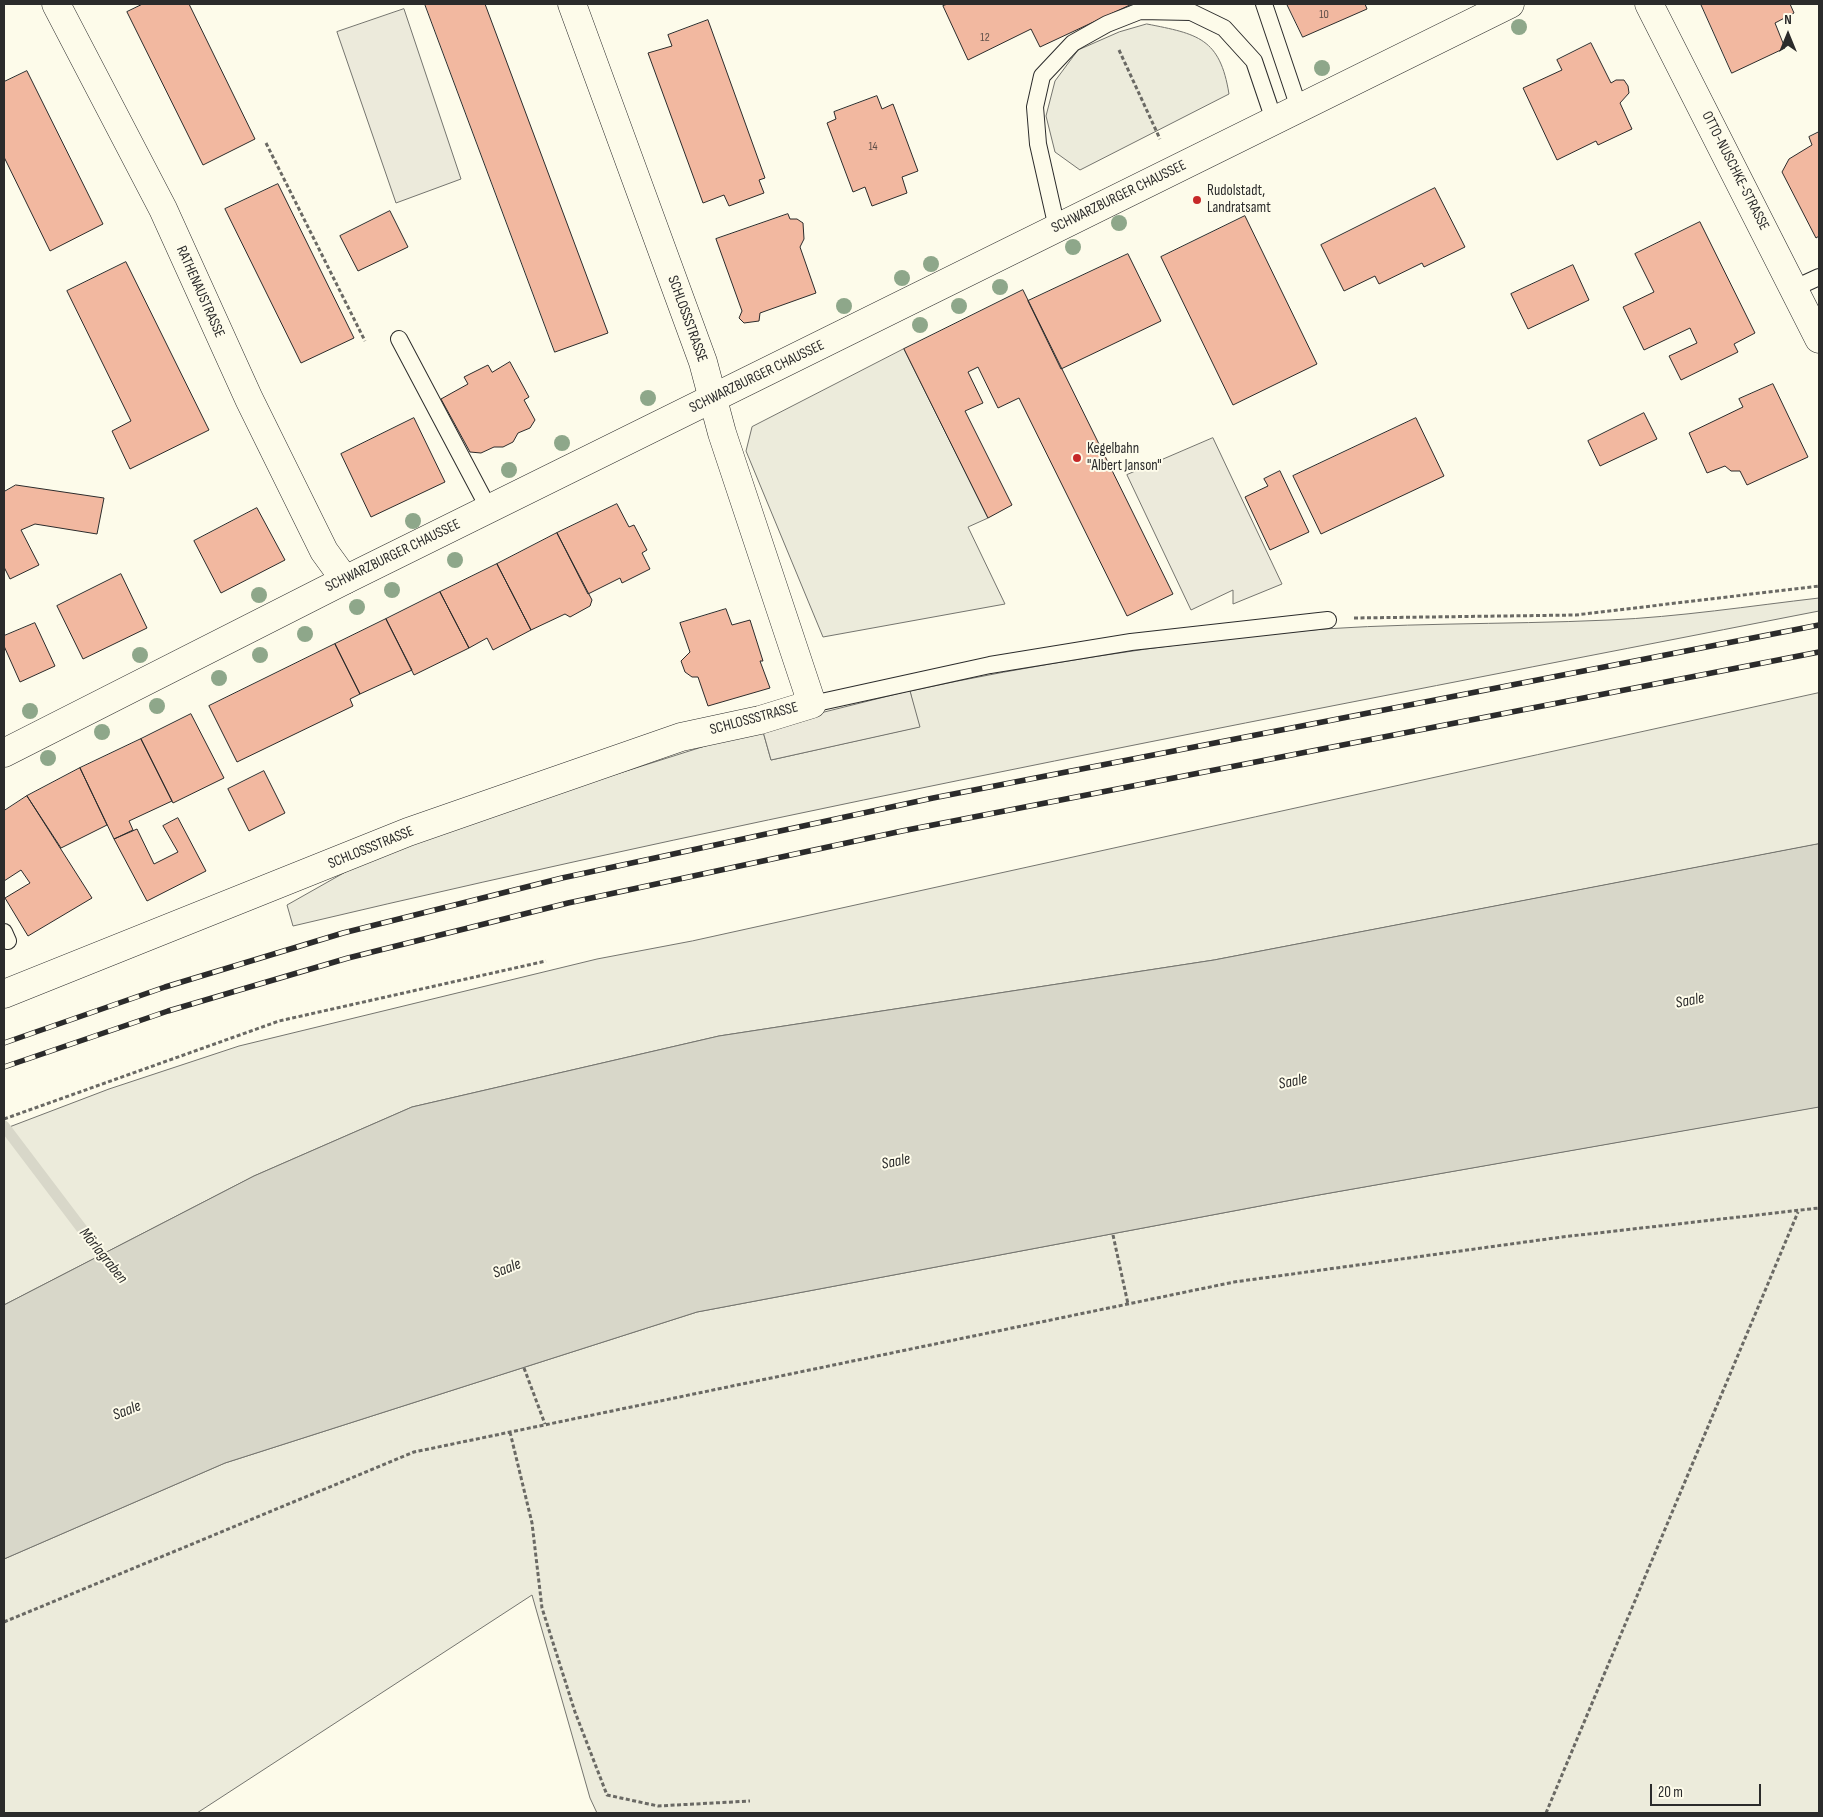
<!DOCTYPE html>
<html>
<head>
<meta charset="utf-8">
<style>
  body { margin:0 }
  #map { position:relative; width:1823px; height:1817px; overflow:hidden; background:#fdfbea; font-family:"Sofia Sans Condensed",sans-serif }
  canvas { display:block }
  .frame { position:absolute; inset:0; border:5px solid #2b2b2b; pointer-events:none }
  .north { position:absolute; left:1763px; top:10px; width:50px; height:50px; -webkit-text-stroke:4px #fdfbea; paint-order:stroke; rotate:0deg; font-size:14px; font-weight:700; line-height:20px; text-align:center; color:#2b2b2b }
  .north::after { content:''; display:block; margin:auto; width:18px; height:22px; background:#2b2b2b; clip-path:polygon(50% 0,100% 100%,50% 72%,0 100%) }
  .scale { position:absolute; left:1650px; top:1784px; width:111px; height:22px; box-sizing:border-box; border:2px solid #2b2b2b; border-top:0; padding-left:6px; font-size:15px; line-height:18px; white-space:nowrap; color:#2b2b2b; -webkit-text-stroke:4px #fdfbea; paint-order:stroke }
</style>
</head>
<body>
<div id="map">
<canvas width="1823" height="1817"></canvas>
<div class="frame"></div>
<div class="north">N</div>
<div class="scale">20 m</div>
</div>
<script>
const ctx = document.querySelector('canvas').getContext('2d');
ctx.lineJoin = 'round';
function paint(path, color) { ctx.fillStyle = color; ctx.fill(path, 'evenodd'); }
function trace(path, color, width, dash) { ctx.strokeStyle = color; ctx.lineWidth = width; ctx.lineCap = dash ? 'butt' : 'round'; ctx.setLineDash(dash || []); ctx.stroke(path); }
function drawText(font, color, halo, rows, align = 'center') {
  ctx.font = font + ' "Sofia Sans Condensed",sans-serif'; ctx.lineWidth = 4; ctx.setLineDash([]); ctx.textBaseline = 'middle'; ctx.strokeStyle = halo; ctx.fillStyle = color; for (const [text, x, y, turn = 0] of rows) {
    ctx.save(); ctx.translate(x, y); ctx.rotate((+turn || 0) * Math.PI / 180); ctx.textAlign = isNaN(turn) ? turn : align; if (halo) ctx.strokeText(text, 0, 0); ctx.fillText(text, 0, 0); ctx.restore();
  }
}
const green = new Path2D(`
  M1147,24c51,10 73,14 82,70l-149,76 -25,-18 -9,-36 9,-35 23,-31 41,-18z
  M904,349l84,169 -20,9 37,77 -182,33 -77,-186 6,-24z
  M1819,598v13c-510,100 -1020,195 -1526,315l-6,-21 92,-52 127,-44 256,-81 9,32 147,-33 -8,-36c124,-27 250,-46 377,-59 107,-10 215,-7 322,-12 70,-3 141,-14 210,-22z
  M1819,693v151l-605,116 -495,76 -307,71 -158,69 -250,129v-176l105,-40 130,-43 358,-87 95,-18z
  M1819,1107v706h-1222l-7,-15 -58,-203 -335,218h-193v-254l221,-96 472,-151 616,-116z`);
const parking = new Path2D(`
  M404,9l57,170 -65,24 -59,-171z
  M1213,438l69,146 -49,20v-14l-42,20 -64,-135z
  M910,691l10,36 -149,33 -9,-32z`);
const water = new Path2D(`
  M1819,844v263l-506,89 -616,116 -472,151 -221,96v-254l250,-129 158,-69 307,-71 495,-76z`);
const stream = new Path2D(`
  M4,1126l106,140`);
const building = new Path2D(`
  M143,4h46l66,135 -52,26 -76,-153z
  M425,4h60l123,329 -53,19z
  M948,4h184l-92,43 -9,-18 -63,31 -25,-54z
  M1287,4h78l2,5 -64,28z
  M1701,4h89l4,9 -19,10 10,25 -53,25z
  M708,20l57,158 -6,2 5,13 -35,13 -5,-11 -21,8 -55,-150 24,-7 -4,-11z
  M1591,43l20,40 5,-3h8l4,6 1,7 -9,10 12,26 -34,16 -2,-4 -39,19 -34,-72 39,-18 -5,-10z
  M27,71l76,153 -53,27 -46,-94v-75z
  M877,96l5,13 11,-5 25,67 -16,6 5,16 -35,13 -7,-19 -12,5 -26,-69 9,-4 -2,-7z
  M1819,132v104l-3,2 -34,-66 7,-13 23,-14 -3,-8z
  M278,184l76,154 -53,25 -76,-154z
  M1435,188l30,59 -41,20 -2,-4 -43,21 -4,-8 -31,15 -23,-46z
  M390,211l18,36 -50,24 -18,-35z
  M788,214l2,5h7l6,4 1,16 -4,8 16,46 -56,20 -1,8 -15,2 -5,-5 3,-7 -26,-72z
  M1245,216l72,148 -84,41 -72,-148z
  M1700,222l55,111 -21,11 4,8 -57,28 -12,-24 28,-13 -7,-15 -46,22 -21,-43 31,-15 -19,-38z
  M1128,254l33,67 -100,48 -33,-68z
  M126,262l83,168 -79,39 -18,-38 19,-10 -64,-130z
  M1573,265l16,35 -61,29 -17,-35z
  M1023,290l150,304 -46,22 -108,-218 -21,10 -20,-41 -10,5 15,31 -18,8 47,94 -24,13 -84,-169z
  M510,362l19,35 -5,3 11,20 -5,8 -12,5 -5,9 -10,5h-9l-13,6 -11,-1 -29,-53 27,-15 -4,-7 24,-12 4,7z
  M1773,384l35,73 -61,28 -7,-14h-9l-6,-5 -18,7 -18,-40 54,-26 -4,-8z
  M1644,413l13,26 -57,27 -12,-25z
  M414,418l31,64 -74,35 -30,-63z
  M1416,418l28,58 -123,58 -28,-58z
  M1280,471l29,61 -39,18 -25,-53 23,-11 -4,-7z
  M16,485l88,13 -7,36 -62,-10 -14,6 18,35 -29,14 -6,-12v-75z
  M617,504l12,23 5,-2 13,25 -5,3 8,16 -28,14 -2,-5 -32,16 -31,-61z
  M257,508l28,52 -64,33 -27,-52z
  M557,533l35,67 -2,6 -20,11 -5,-3 -34,16 -34,-66z
  M497,564l34,66 -38,20 -6,-12 -18,10 -29,-56z
  M121,574l26,54 -64,31 -26,-53z
  M440,592l29,56 -55,27 -28,-56z
  M726,609l6,16 18,-5 13,41h-3l10,27 -62,18 -10,-29h-6l-7,-5 -4,-11 9,-9 -10,-29z
  M386,619l26,51 -52,24 -25,-50z
  M35,623l20,43 -35,16 -16,-36v-10z
  M335,644l25,50 -10,5 3,7 -116,56 -28,-56z
  M191,714l33,64 -51,25 -32,-64z
  M141,739l31,62 -43,20 4,9 -19,9 -34,-71z
  M80,768l27,57 -46,23 -34,-52z
  M264,771l21,42 -36,18 -21,-42z
  M27,796l65,102 -64,38 -23,-38 25,-15 -9,-13 -17,11v-70z
  M178,818l28,53 -59,30 -33,-62 23,-10 17,35 24,-12 -15,-26z`);
const path = new Path2D(`
  M1119,50l41,89
  M266,143l99,198
  M1354,618l222,-3 243,-29
  M4,1119l275,-98 267,-60
  M1113,1235l15,69
  M524,1368l21,56
  M510,1432l22,91 10,85 33,104 32,83 51,11 92,-5
  M4,1622l410,-170 820,-170 328,-45 257,-29
  M1546,1813l252,-601`);
const service = new Path2D(`
  M1264,4l35,104
  M1057,228l-19,-84 -3,-37 7,-31 31,-33 34,-19 33,-13 51,1 33,16 30,33 20,59
  M1795,288l24,-11
  M399,339l90,170
  M812,704l178,-39 141,-23 197,-22
  M4,932l4,9`);
const minor = new Path2D(`
  M56,4l107,205 86,190 75,152 21,29
  M1649,4l170,335
  M4,994l404,-162 273,-95 79,-17 52,-16 -90,-271 -19,-71 -131,-358`);
const primary = new Path2D(`
  M4,753l341,-173 1165,-576`);
const rail = new Path2D(`
  M4,1043l161,-56 178,-54 219,-55 371,-80 886,-173
  M4,1067l164,-56 180,-53 220,-55 334,-72 917,-179`);
const fence = new Path2D(`
  M1817,1813h2`);
const trees = [
  [1519,27],
  [1322,68],
  [1119,223],
  [1073,247],
  [931,264],
  [902,278],
  [1000,287],
  [844,306],
  [959,306],
  [920,325],
  [648,398],
  [562,443],
  [509,470],
  [413,521],
  [455,560],
  [392,590],
  [259,595],
  [357,607],
  [305,634],
  [140,655],
  [260,655],
  [219,678],
  [157,706],
  [30,711],
  [102,732],
  [48,758]
];
const markers = [
  [1197,200,5,"#c62828"],
  [1077,458,5,"#c62828"]
];
const numberNames = [
  ["10",1324,15],
  ["12",985,38],
  ["14",873,147]
];
const streetNames = [
  ["OTTO-NUSCHKE-STRASSE",1735,171,63],
  ["SCHWARZBURGER CHAUSSEE",1119,197,-26],
  ["RATHENAUSTRASSE",200,292,66],
  ["SCHLOSSSTRASSE",687,319,70],
  ["SCHWARZBURGER CHAUSSEE",757,377,-26],
  ["SCHWARZBURGER CHAUSSEE",393,556,-26],
  ["SCHLOSSSTRASSE",754,719,-15],
  ["SCHLOSSSTRASSE",371,848,-22]
];
const poiNames = [
  ["Rudolstadt,",1207,191],
  ["Landratsamt",1207,208],
  ["Kegelbahn",1087,449],
  ["\"Albert Janson\"",1087,466]
];
const waterNames = [
  ["Saale",1690,1001,-11],
  ["Saale",1293,1082,-11],
  ["Saale",896,1162,-11],
  ["Mörlagraben",103,1256,51],
  ["Saale",507,1269,-21],
  ["Saale",127,1411,-21]
];
paint(green, '#ecebdb');
trace(green, '#74746e', 1);
paint(parking, '#eceadb');
trace(parking, '#74746e', 1);
paint(water, '#d8d7c9');
trace(water, '#74746e', 1);
trace(stream, '#d8d7c9', 11);
paint(building, '#f2b8a0');
trace(building, '#2b2b2b', 1);
trace(service, '#2b2b2b', 18);
trace(minor, '#2b2b2b', 29);
trace(primary, '#2b2b2b', 29);
trace(path, '#6a6964', 3, [4, 2.5]);
trace(service, '#fdfbea', 16);
trace(minor, '#fdfbea', 28);
trace(primary, '#fdfbea', 28);
trace(rail, '#2b2b2b', 5.5);
trace(rail, '#fdfbea', 4, [11]);
trace(fence, '#2b2b2b', 1, [6, 2.5]);
ctx.fillStyle = '#8ea78a';
for (const [x, y] of trees) { ctx.beginPath(); ctx.arc(x, y, 8, 0, 2 * Math.PI); ctx.fill(); }
for (const [x, y, r, color] of markers) { const dot = new Path2D(); dot.arc(x, y, r, 0, 2 * Math.PI); ctx.fillStyle = color; ctx.fill(dot); trace(dot, '#fdfbea', 2); }
drawText('12px', '#5d4e48', null, numberNames);
drawText('15px', '#2b2b2b', '#fdfbea', streetNames);
drawText('15px', '#2b2b2b', '#fdfbea', poiNames, 'left');
drawText('italic 16px', '#2b2b2b', '#fdfbea', waterNames);
</script>
</body>
</html>
